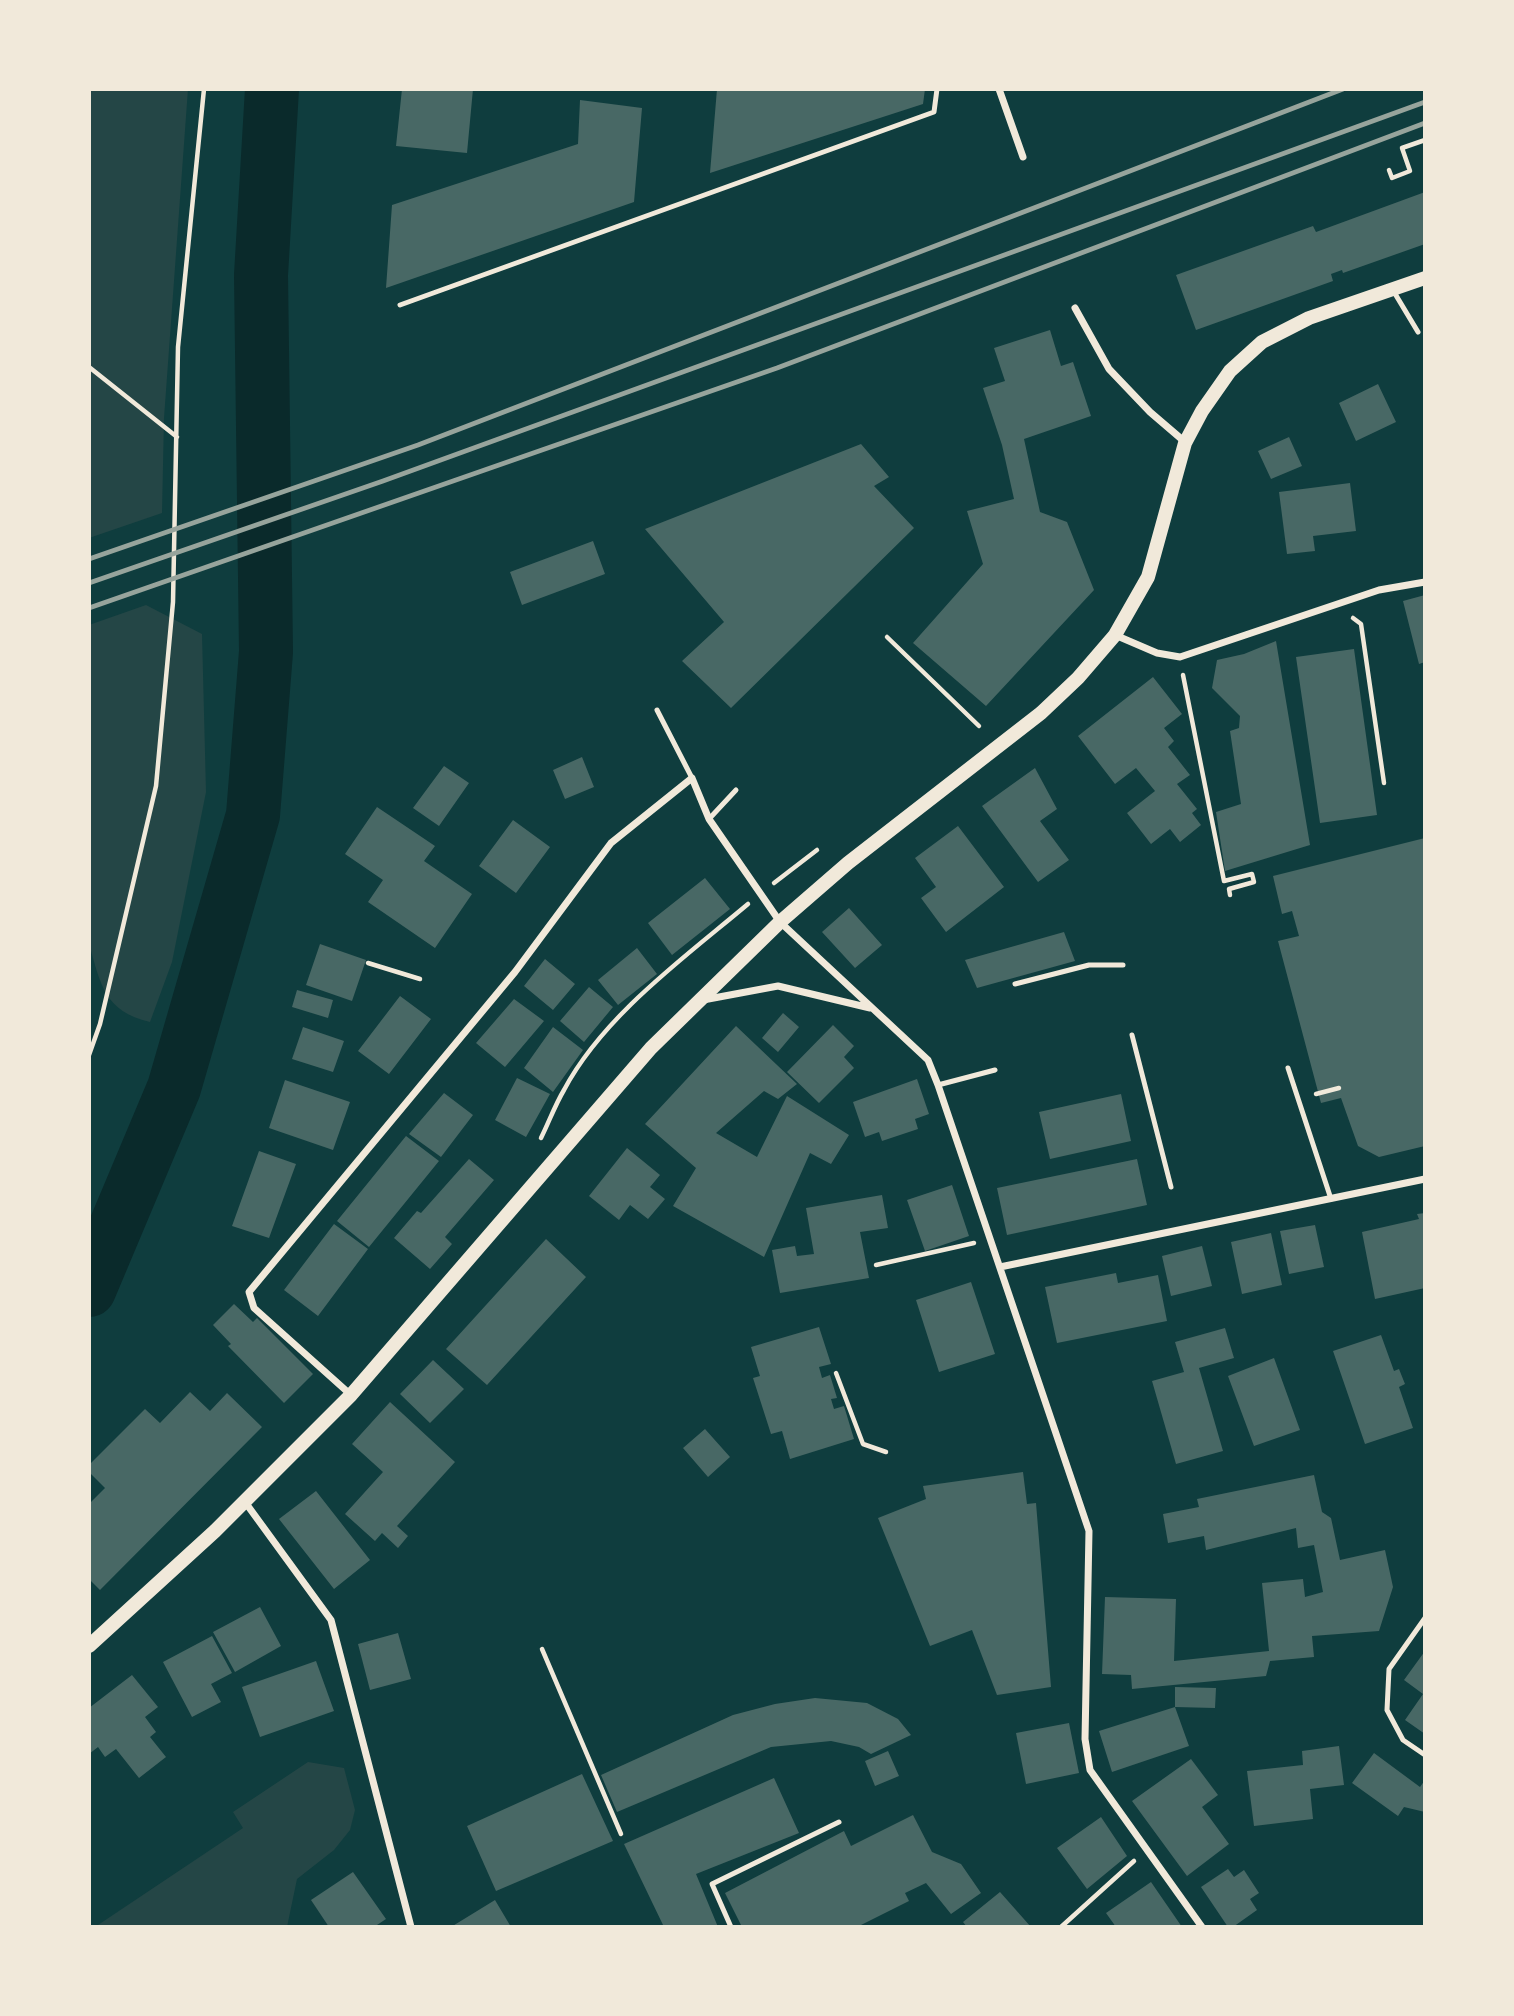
<!DOCTYPE html>
<html>
<head>
<meta charset="utf-8">
<style>
  body { margin:0 }
  #map { position:relative; width:1514px; height:2016px; overflow:hidden; background:#0f3d3e; font-family:"Fira Sans Condensed",sans-serif }
  canvas { display:block }
  .frame { position:absolute; inset:0; border:91px solid #f1e9da; pointer-events:none }
</style>
</head>
<body>
<div id="map">
<canvas width="1514" height="2016"></canvas>
<div class="frame"></div>
</div>
<script>
const ctx = document.querySelector('canvas').getContext('2d');
ctx.lineJoin = 'round';
function paint(path, color) { ctx.fillStyle = color; ctx.fill(path, 'evenodd'); }
function trace(path, color, width, dash) { ctx.strokeStyle = color; ctx.lineWidth = width; ctx.lineCap = dash ? 'butt' : 'round'; ctx.setLineDash(dash || []); ctx.stroke(path); }
const green = new Path2D(`
  M89,89h99l-24,329 -2,95 -73,25z
  M146,605l56,29 4,158 -34,170 -22,60c-46,-11 -49,-37 -61,-78v-319z
  M308,1762l36,6 11,42 -5,20 -16,20 -37,29 -10,48h-192l148,-99 -10,-16z`);
const river = new Path2D(`
  M89,1290l85,-202 79,-273 13,-163 -5,-377 11,-186`);
const building = new Path2D(`
  M402,89h71l-6,64 -71,-7z
  M717,89h208l-2,15 -213,69z
  M580,100l62,8 -8,94 -248,86 6,-83 186,-61z
  M1425,192v52l-82,29 -1,-3 -11,4 2,7 -137,49 -20,-55 137,-49 3,6 11,-4z
  M1050,330l11,36 12,-4 18,54 -67,23 16,73 27,10 27,68 -108,116 -73,-63 70,-79 -16,-53 47,-12 -12,-54 -19,-57 22,-7 -11,-33z
  M1378,384l18,38 -40,19 -17,-38z
  M1289,437l13,29 -31,13 -13,-28z
  M861,444l28,33 -15,9 40,42 -183,180 -49,-47 42,-39 -79,-93z
  M1350,483l6,48 -43,5 2,15 -28,3 -8,-62z
  M593,541l12,33 -83,31 -12,-33z
  M1425,595v67l-6,2 -16,-63z
  M1276,641l34,204 -85,26 -9,-59 25,-8 -11,-73 9,-3 1,-12 -28,-28 5,-28 27,-6z
  M1354,649l23,166 -57,8 -24,-166z
  M1153,677l29,37 -18,14 10,13 -6,6 22,28 -13,9 20,25 -5,4 9,12 -21,17 -10,-13 -19,15 -24,-31 28,-22 -19,-23 -21,16 -37,-48z
  M582,757l12,30 -29,12 -12,-29z
  M444,766l25,17 -30,43 -26,-18z
  M1035,768l22,41 -17,12 29,39 -31,22 -56,-76z
  M377,807l58,39 -11,15 48,33 -37,54 -67,-46 15,-22 -38,-26z
  M513,820l37,27 -34,46 -37,-27z
  M958,826l46,61 -58,45 -25,-34 15,-11 -21,-29z
  M1425,838v308l-46,11 -21,-11 -17,-48 -20,5 -43,-162 21,-5 -7,-25 -10,3 -9,-38z
  M705,878l25,31 -58,46 -24,-32z
  M849,908l33,37 -27,23 -33,-36z
  M1064,932l11,29 -98,27 -12,-28z
  M320,944l46,16 -14,41 -46,-16z
  M637,948l20,26 -39,31 -20,-25z
  M545,959l30,25 -22,26 -29,-24z
  M589,987l24,20 -29,35 -24,-21z
  M297,990l36,10 -5,18 -36,-11z
  M400,996l31,23 -42,55 -31,-23z
  M514,999l30,22 -39,46 -29,-24z
  M783,1013l16,14 -21,25 -16,-14z
  M833,1025l21,21 -10,11 10,11 -35,35 -32,-31z
  M736,1026l61,58 -19,15 -14,-8 -48,42 41,24 30,-61 62,39 -18,29 -21,-11 -46,104 -91,-51 23,-38 -51,-44z
  M303,1027l41,14 -11,31 -41,-13z
  M553,1027l30,23 -30,42 -29,-24z
  M517,1078l33,16 -24,43 -31,-17z
  M917,1079l12,35 -14,5 3,10 -36,12 -3,-9 -14,5 -12,-35z
  M285,1080l65,22 -17,48 -64,-22z
  M444,1093l29,22 -32,42 -32,-23z
  M1121,1094l10,47 -81,18 -11,-47z
  M406,1136l33,25 -70,86 -32,-26z
  M627,1148l33,27 -10,12 15,12 -17,20 -18,-14 -11,15 -30,-24z
  M259,1151l37,13 -27,74 -37,-12z
  M469,1159l25,21 -49,57 7,7 -22,25 -36,-31 23,-27 4,2z
  M1137,1159l10,46 -140,30 -10,-47z
  M952,1185l17,51 -44,15 -18,-51z
  M882,1195l6,33 -28,4 9,46 -89,15 -8,-43 23,-4 2,10 17,-2 -8,-46z
  M1425,1213v75l-50,11 -13,-67 57,-13 -2,-5z
  M334,1224l34,25 -50,67 -34,-26z
  M1315,1225l9,42 -35,7 -9,-43z
  M1271,1233l11,52 -40,9 -11,-52z
  M546,1239l40,38 -99,108 -41,-36z
  M1202,1246l10,40 -41,10 -9,-40z
  M1116,1273l2,10 40,-8 9,46 -110,22 -12,-56z
  M971,1282l24,72 -56,18 -23,-72z
  M234,1304l19,18 4,-4 56,56 -29,29 -56,-57 3,-2 -18,-19z
  M819,1327l12,37 -12,3 3,11 8,-3 7,23 -6,1 3,10 10,-3 10,33 -64,20 -8,-28 -11,3 -18,-56 7,-2 -9,-29z
  M1225,1328l9,30 -35,10 24,83 -47,13 -24,-83 32,-9 -9,-30z
  M1381,1335l13,36 5,-2 6,15 -6,3 14,41 -48,16 -32,-93z
  M1274,1358l26,72 -46,16 -26,-70z
  M433,1360l31,29 -34,34 -30,-29z
  M190,1392l20,19 17,-18 35,34 -162,163 -11,-11v-75l16,-16 -16,-16v-7l56,-56 15,14z
  M390,1402l65,60 -58,64 11,10 -10,12 -16,-15 -7,8 -30,-27 38,-42 -31,-28z
  M705,1429l25,28 -22,20 -25,-29z
  M1023,1472l4,32 9,-1 15,184 -54,8 -25,-65 -42,16 -52,-128 48,-19 -3,-13z
  M1314,1475l8,37 9,6 9,42 45,-10 8,37 -14,44 -67,5 2,21 -44,4 -4,15 -134,13 -1,-14 -29,-1 3,-77 71,2 -2,62 95,-10 -7,-68 41,-4 2,18 18,-5 -9,-47 -16,3 -2,-20 -90,22 -2,-14 -36,7 -5,-29 36,-7 -2,-8z
  M316,1491l54,69 -36,29 -55,-70z
  M260,1607l21,39 -46,26 -22,-40z
  M398,1633l13,46 -41,11 -12,-46z
  M212,1636l20,37 -21,11 10,18 -29,15 -29,-55z
  M1425,1651v83l-20,-14 18,-26 -19,-14z
  M316,1661l18,50 -74,26 -18,-50z
  M132,1675l26,32 -13,10 11,15 -6,5 16,20 -27,21 -23,-29 -11,8 -7,-10 -9,7v-46z
  M1175,1687l41,1 -1,20 -40,-1z
  M815,1698l52,5 31,16 13,16 -40,19 -12,-7 -28,-6 -60,6 -154,65 -16,-37 132,-60 42,-11z
  M1175,1707l14,39 -77,26 -13,-41z
  M1069,1723l10,50 -53,11 -10,-51z
  M1339,1746l5,39 -34,4 3,30 -59,7 -7,-55 56,-6 -1,-14z
  M888,1751l11,25 -24,10 -10,-25z
  M1374,1753l46,34 5,-7v32l-21,-5 -6,9 -46,-33z
  M1191,1759l27,36 -16,12 27,37 -42,32 -55,-75z
  M582,1774l31,67 -117,50 -29,-65z
  M774,1778l25,55 -103,41 22,53h-54l-40,-83z
  M913,1815l19,37 29,12 20,29 -30,21 -25,-31 -21,10 4,8 -52,26h-120l4,-2 -16,-32 119,-62 7,15z
  M1101,1817l26,39 -40,33 -30,-41z
  M1228,1869l6,8 10,-7 15,23 -9,6 7,11 -24,17h-5l-27,-40z
  M353,1872l33,47 -12,8h-45l-18,-27z
  M1151,1882l31,45h-66l-10,-14z
  M1000,1892l31,35h-64l-4,-5z
  M495,1900l16,27h-60z`);
const path = new Path2D(`
  M1389,170l3,8 18,-7 -8,-23 23,-8
  M89,367l88,70
  M1353,618l8,6 23,159
  M887,637l92,89
  M1183,675l41,206 28,-7 2,8 -25,7 1,6
  M774,883l43,-33
  M368,963l52,16
  M89,1055l11,-31 56,-238 17,-184 5,-255 26,-258
  M1316,1094l23,-6
  M541,1138c8,-16 14,-33 23,-48 39,-74 121,-133 184,-186
  M876,1265l98,-22
  M836,1373l27,71 23,8
  M542,1649l79,185
  M1061,1927l73,-66`);
const service = new Path2D(`
  M1394,292l24,40
  M400,305l534,-193 3,-23
  M657,710l35,68
  M709,819l27,-29
  M1015,984l74,-19h34
  M1132,1035l39,152
  M1288,1068l43,131
  M938,1085l57,-15
  M1425,1618l-36,51 -2,41 16,30 22,15
  M731,1927l-19,-43 127,-62`);
const minor = new Path2D(`
  M999,89l24,68
  M1075,308l34,61 41,43 35,30
  M1115,635l42,18 23,4 199,-67 46,-8
  M703,1000l75,-14 92,22
  M1000,1267l425,-88
  M351,1395l-97,-87 -5,-16 266,-320 96,-129 81,-65 17,41 71,103 148,138 10,25 151,446 -4,208 5,31 112,157
  M245,1502l86,118 80,307`);
const secondary = new Path2D(`
  M89,1646l126,-115 136,-136 300,-347 129,-126 68,-59 193,-150 37,-35 37,-43 33,-58 37,-134 17,-32 28,-40 32,-29 47,-24 116,-40`);
const rail = new Path2D(`
  M89,559l329,-114 925,-356
  M89,583l294,-102 1042,-379
  M89,608l688,-240 648,-245`);
paint(green, '#244646');
trace(river, '#0a2a2b', 54);
paint(building, '#486865');
trace(path, '#f1e9da', 4.5);
trace(service, '#f1e9da', 5);
trace(minor, '#f1e9da', 7);
trace(secondary, '#f1e9da', 14);
trace(rail, '#97a49c', 5);
</script>
</body>
</html>
